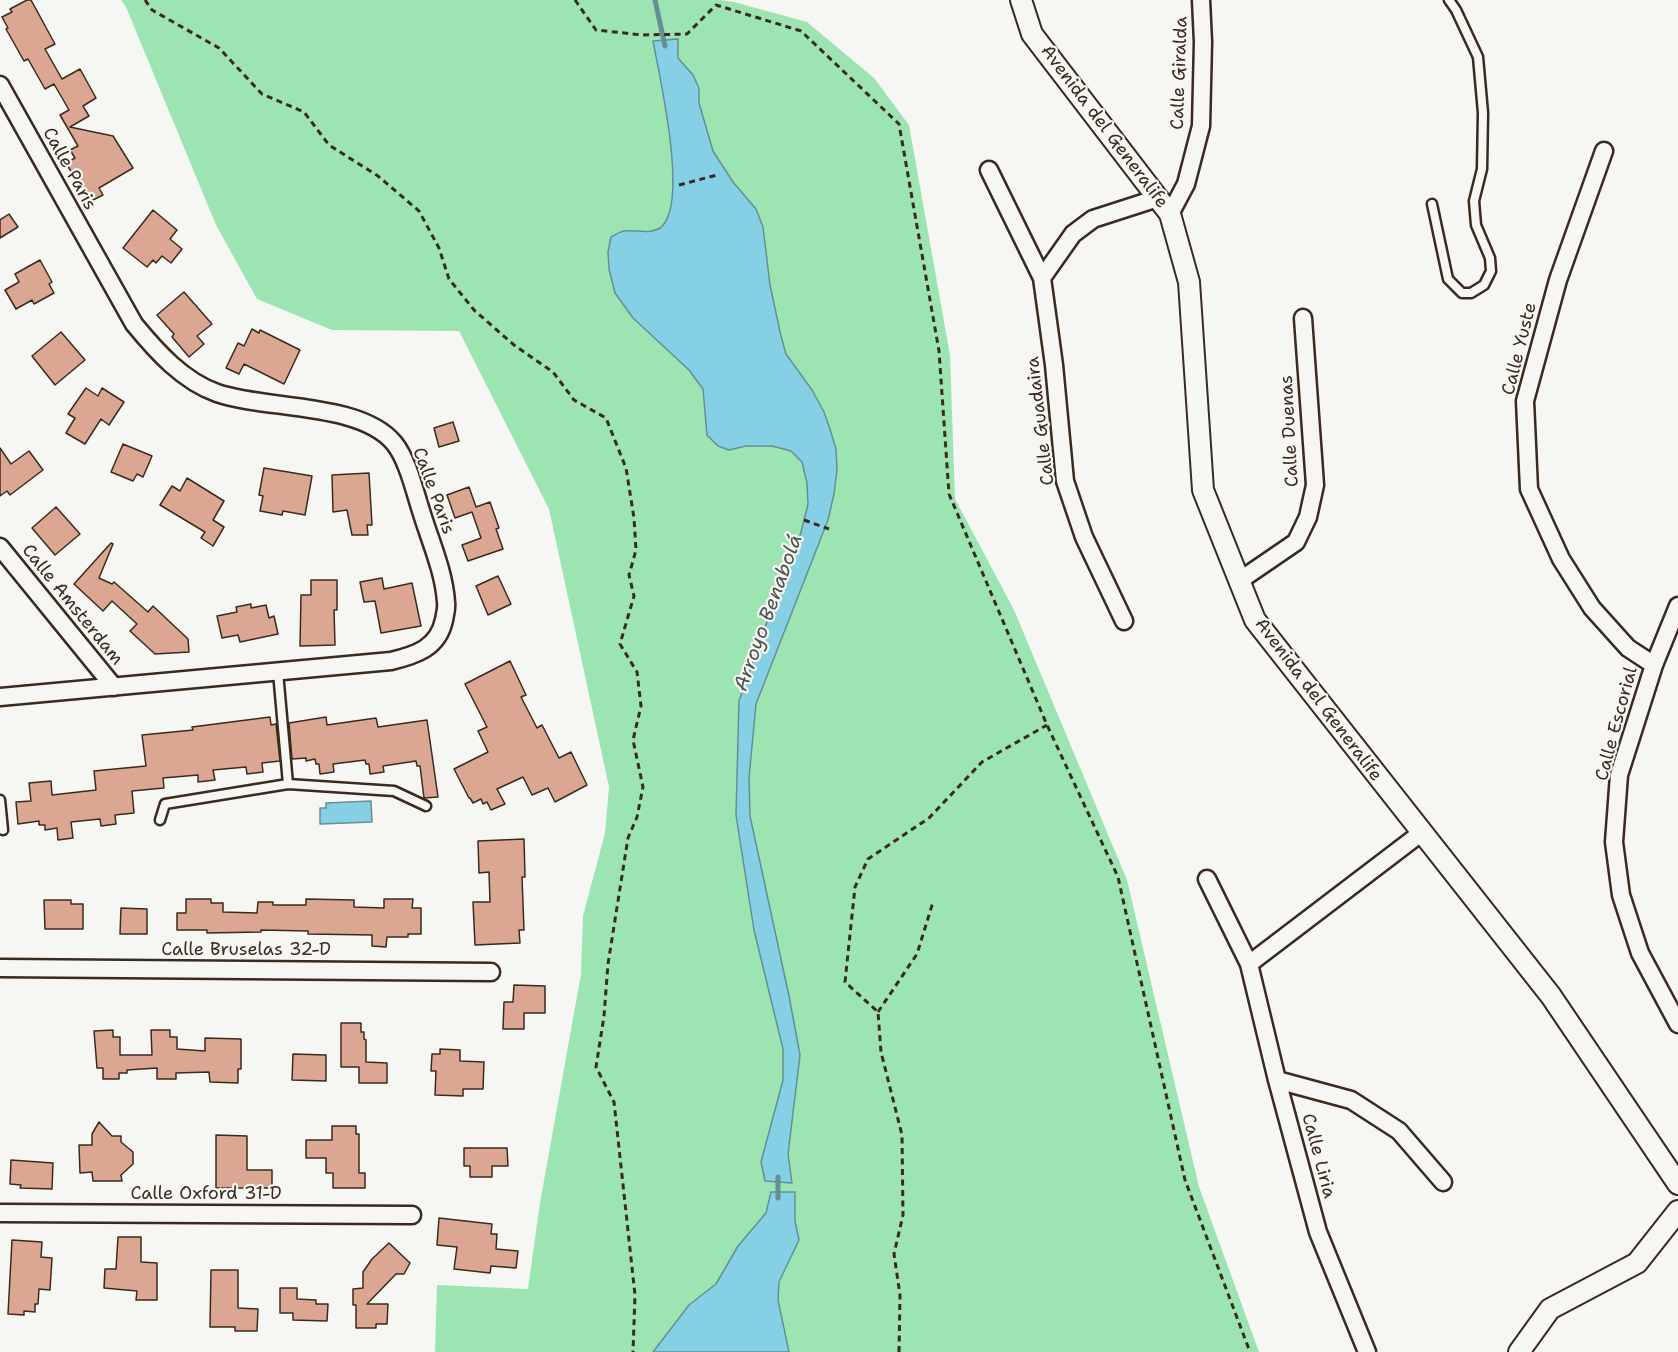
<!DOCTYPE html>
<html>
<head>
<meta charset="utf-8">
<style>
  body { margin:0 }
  canvas { display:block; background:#f6f6f2 }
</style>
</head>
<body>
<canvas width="1678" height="1352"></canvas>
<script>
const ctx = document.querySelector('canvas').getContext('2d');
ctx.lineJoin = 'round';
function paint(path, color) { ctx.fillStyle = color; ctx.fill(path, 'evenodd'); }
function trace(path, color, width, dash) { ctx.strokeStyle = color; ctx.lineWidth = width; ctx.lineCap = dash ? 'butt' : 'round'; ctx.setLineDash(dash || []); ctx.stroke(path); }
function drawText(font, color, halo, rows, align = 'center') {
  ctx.font = font + ' "Shantell Sans",sans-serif'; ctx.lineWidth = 4.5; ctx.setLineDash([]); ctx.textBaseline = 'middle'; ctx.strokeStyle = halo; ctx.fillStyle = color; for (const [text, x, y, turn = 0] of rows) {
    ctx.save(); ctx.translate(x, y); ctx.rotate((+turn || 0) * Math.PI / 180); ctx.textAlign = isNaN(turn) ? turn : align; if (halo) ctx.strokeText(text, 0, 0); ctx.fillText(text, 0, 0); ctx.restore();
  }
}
const green = new Path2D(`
  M121,0h599l14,2 73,20 67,56 35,47 41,230 5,144 59,111 113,270 72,307 60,165h-824l2,-67 91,4 12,-86 41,-229 2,-58 22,-83 4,-46 -60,-278 -90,-178 -127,-1 -75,-31 -41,-74 -90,-218z`);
const water = new Path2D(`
  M678,39v19l15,17 6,13v15l14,48 20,31 23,27 7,18 7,58 11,51 5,18 26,36 12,22 6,17 6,20 1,21 -3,24 -6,26 -72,184 -7,74 1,38 39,180 11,59 -12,99 4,29 -27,-2 -4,-19 22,-82v-31l-29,-119 -18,-115 3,-114 43,-121 15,-32 11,-44 -1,-21 -5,-21 -11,-11 -19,-5h-26l-17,4 -11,-4 -11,-11 -4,-46 -14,-19 -56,-52 -18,-25 -6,-24 -1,-17 3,-15c4,-2 8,-5 13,-6 11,-2 25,4 36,-3 30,-22 -1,-154 -7,-187z
  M371,801l1,21 -52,2v-16h6v-5z
  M771,1192h24v29l4,19 -20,42 -1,18 11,52h-136l36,-47 27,-21 22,-38 28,-33z`);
const stream = new Path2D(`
  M655,0l10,46
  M778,1198v-21`);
const building = new Path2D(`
  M27,0h4l24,44 -10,5 17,30 18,-10 16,29 -13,8 6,10 -19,11 43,9 20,32 -34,20 4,7 -14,7 -23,-39 9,-5 -5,-8 8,-4 -18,-31 9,-5 -15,-26 -9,5 -17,-30 -4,2 -18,-32 2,-1 -6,-11 10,-5 -2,-3z
  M153,210l24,20 -7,9 12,10 -11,14 -9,-7 -6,7 -3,-3 -6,7 -24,-19z
  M9,214l9,13 -18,11v-18z
  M40,260l12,22 -3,2 5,9 -20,11 -2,-4 -16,9 -11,-19 14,-8 -4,-8z
  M184,292l28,32 -15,12 7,8 -15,13 -17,-20 2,-3 -17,-19z
  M252,329l7,4 1,-3 40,20 -16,34 -40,-20 -5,10 -13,-6 12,-25 6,3z
  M61,332l24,28 -30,25 -23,-29z
  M86,388l12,8 4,-8 22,14 -15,23 -8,-6 -16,25 -19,-11 9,-15 -7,-4z
  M453,422l6,19 -20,6 -5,-19z
  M123,444l29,12 -9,21 -6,-3 -4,7 -22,-9z
  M0,448l11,16 18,-13 14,19 -33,25 -3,-4 -7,5z
  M264,468l48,8 -7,39 -22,-4 -1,4 -22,-4 3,-15 -4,-1z
  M369,473l3,52h-5l1,10h-16l-5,-25 -14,2 -1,-37z
  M187,478l37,23 -11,19 11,7 -11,19 -12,-8 4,-6 -45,-27 12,-19 8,5z
  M469,487l7,20 14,-5 9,26 -3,1 7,20 -35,12 -6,-16 19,-7 -9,-26 -17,6 -8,-23z
  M56,507l24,27 -25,21 -23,-27z
  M111,543l2,1 -14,34 13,6 2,-2 34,30 5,-6 35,33 1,13 -34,2 -25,-23 7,-7 -25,-23 -9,10 -29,-27z
  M498,576l13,28 -23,11 -12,-29z
  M382,578l2,11 28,-6 9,43 -40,7 -6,-32 -11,1 -4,-20z
  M311,580h26v30h-3l1,35 -35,1 1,-51h10z
  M251,604v4l15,-3 3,13 5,-2 4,18 -38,8 -2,-7 -16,3 -5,-22 20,-4 -1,-5z
  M510,661l16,34 -5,2 16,31 5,-3 17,33 12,-6 16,33 -32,17 -7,-14 -16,7 -9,-18 -26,12 8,15 -14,6 -4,-8 -4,2 -2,-5 -8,4 -3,-5h-1l-15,-29 34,-17 -10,-21 9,-4 -22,-43z
  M270,717l1,8 5,-1 4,37 -18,2 1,9 -16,2 -1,-7 -33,3 2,10 -17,2v-7l-35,3 1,10 -32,3 2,22 -19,2 1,9 -15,2 -1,-7 -29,3 2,16 -15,2 -1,-12 -12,2v-5h-6v-4l-21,3 -2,-22 15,-1 -2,-18 22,-2 1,14 44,-5 -2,-19 52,-5 -4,-31 51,-5 -1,-3z
  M326,717l1,8 49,-7 2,9 49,-7 11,77 -14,1 -4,-32h-3l-1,-5 -33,5 1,6 -14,2 -1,-10h-3l-1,-4 -32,4 1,8 -14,2 -1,-10h-3l-1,-5 -9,2v-3l-14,1 -3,-36z
  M524,839l1,38h-3l2,53h-5l1,13 -45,2 -2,-43h17l-1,-30 -10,1 -1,-32z
  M186,899h25v4h12v9l34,1 1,-11h15v3h33v-6l48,1v7l30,1v-9h29l-1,9h9v26h-13v3h-21l-1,10 -14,-1v-11l-64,-1v-3l-47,-1v2l-54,1v-3h-30v-17h9z
  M44,900h27v4h12v25h-38z
  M121,908l26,1v25h-27z
  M514,985l31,1v27h-21v16h-21l1,-27h9z
  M341,1023h20v9h3v7l2,1v22l21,1v20h-28v-16h-18z
  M113,1030v7h7v18h32l-1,-25h19v7h7v12l28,2v-13l36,1v30h-3v14l-28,-1 -1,-10 -33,1v6h-19v-11l-30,2v3h-8v6h-16v-11h-6l-3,-37z
  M440,1049l20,1v11l24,1 -1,27h-20v7l-28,-1 1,-24h-5l1,-17h8z
  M293,1054l33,1v26l-34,-1z
  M99,1122l13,14h9v6l12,10v12l-12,11 1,6h-29l-1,-9 -12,1 -1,-28h13v-11z
  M332,1126h24v8h3v39h6v15h-32v-15h-7v-15h-20v-18h26z
  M216,1135l31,1v34h25v18h-56z
  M464,1148h43l1,18h-16v11h-22v-11h-6z
  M11,1160l42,3 -1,26 -32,-1 1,-3 -11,-1z
  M439,1218l53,6 -1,10h6l-1,15 22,2 -2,17 -25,-2 -1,7 -36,-4 3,-22 -20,-2z
  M118,1237h23v25l16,1v37h-21l1,-9 -33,-3 1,-19h11z
  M12,1240l30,2 -1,15 11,1 -2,32 -11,-1 -1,15h-3v8l-11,-1v4l-16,-1z
  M389,1243l21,20 -6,11h-8l-29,30h21l-1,20h-11v4h-20v-23h-3v-16l10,-1v-16l9,-13z
  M211,1270h27v38l20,1 -1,22h-22v-4h-25z
  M280,1288h17v11l19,1v4h12l-1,17 -34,-1v-7h-13z`);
const path = new Path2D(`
  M145,0l7,10 67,38 43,46 42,18 25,33 49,31 41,35 20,37 10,31 25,31 40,35 39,27 21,28 32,18 20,50 8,50 2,32 -7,25 5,21 -14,48 17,28 4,34 -8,34 10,47 -6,30 -9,21 -20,126 -4,52 -8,51 18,35 21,193 -2,57
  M575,0l21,30 46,5 45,-1 29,-29 85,26 98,93 40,227 10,143 98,231 71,152 67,303 65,172
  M679,185l38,-10
  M804,520l25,9
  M878,1012l39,-58 16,-52
  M899,1352l1,-57 -6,-41 9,-39 -1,-80 -21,-83 -3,-40 -33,-30 10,-95 13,-28 61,-41 53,-56 65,-37`);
const service = new Path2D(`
  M1432,204l16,75 14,14h9l13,-8 7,-14 -1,-13 -14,-33 -2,-24 8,-32 1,-56 -5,-56 -22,-47 -7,-10
  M278,672l10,112
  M0,800l3,30
  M160,820l5,-16 123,-20 106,7 32,15`);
const minor = new Path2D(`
  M0,85l134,239c23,28 49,57 83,69 49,17 143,9 177,50 14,17 21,50 28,71 9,29 22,58 24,88 1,6 -1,12 -2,18 -6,28 -28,35 -53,41l-391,36
  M1604,151l-46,129 -33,121 4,88 32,70 31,49 36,40 26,17
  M989,170l53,108 12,87 11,116 19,56 40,84
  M1170,214l16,-30 15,-58 2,-84 -2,-42
  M1042,278l31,-44 20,-15 65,-21
  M0,547l114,140
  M1239,581l57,-39 12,-25 7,-32 -12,-167
  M1678,606l-24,59 -35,110 -5,67 7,53 19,58 38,71
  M1207,879l42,85 28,116 41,152 49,120
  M1249,964l172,-131
  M0,968l491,4
  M1277,1080l74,20 48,31 44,51
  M0,1213l412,2`);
const tertiary = new Path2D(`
  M1021,0l11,34 138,180 19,68 14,208 52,130 296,376 127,188
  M1519,1352l31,-43 87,-46 41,-52`);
const streetNames = [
  ["Calle Giralda",1180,73,-88],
  ["Avenida del Generalife",1104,127,53],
  ["Calle Paris",69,169,61],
  ["Calle Yuste",1520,349,-76],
  ["Calle Guadaira",1041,421,-97],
  ["Calle Duenas",1290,431,-93],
  ["Calle Paris",433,491,70],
  ["Calle Amsterdam",72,605,51],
  ["Avenida del Generalife",1318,700,53],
  ["Calle Escorial",1617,724,-75],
  ["Calle Bruselas 32-D",246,950],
  ["Calle Liria",1318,1156,75],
  ["Calle Oxford 31-D",206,1194]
];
const waterNames = [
  ["Arroyo Benabolá",769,613,-70]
];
paint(green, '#9ce4b2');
paint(water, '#85d0e5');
trace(water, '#678e95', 1.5);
trace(stream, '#678e95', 5);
paint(building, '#dca792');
trace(building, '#3b2a1e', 1.5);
trace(service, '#3b2a1e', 13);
trace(minor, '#3b2a1e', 21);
trace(tertiary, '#3b2a1e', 24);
trace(path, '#3b2a1e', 3, [6, 4.5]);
trace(service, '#f6f6f2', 8);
trace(minor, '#f6f6f2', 16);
trace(tertiary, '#f6f6f2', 20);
drawText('18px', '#3b2a1e', '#f6f6f2', streetNames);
drawText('italic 20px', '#4e5450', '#f6f6f2', waterNames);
</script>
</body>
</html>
